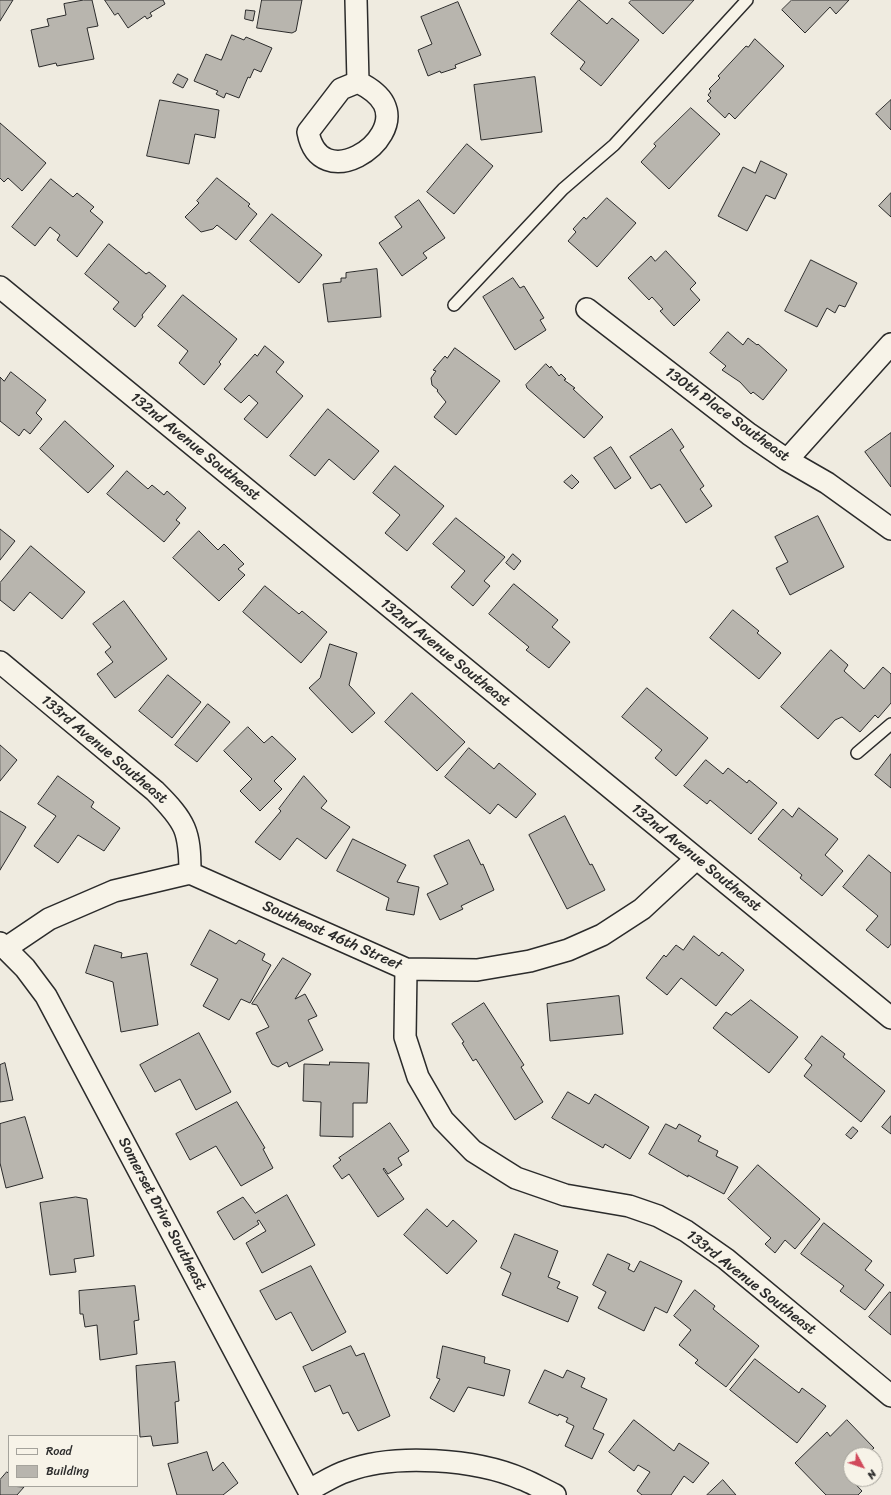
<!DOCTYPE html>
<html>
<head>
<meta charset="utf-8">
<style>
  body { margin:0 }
  #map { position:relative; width:891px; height:1495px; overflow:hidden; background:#efebe0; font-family:Sriracha,sans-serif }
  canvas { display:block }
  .legend { position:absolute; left:8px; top:1435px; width:130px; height:52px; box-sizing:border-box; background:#f7f3e8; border:1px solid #a5a39c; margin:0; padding:5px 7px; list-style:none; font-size:12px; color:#2b2b2b }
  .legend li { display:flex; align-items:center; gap:8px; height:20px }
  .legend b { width:20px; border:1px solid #a5a39c }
  .north { position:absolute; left:843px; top:1447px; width:40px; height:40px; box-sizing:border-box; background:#f7f3e8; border:1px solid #a5a39c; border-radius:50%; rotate:130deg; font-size:11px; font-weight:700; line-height:16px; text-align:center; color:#2b2b2b }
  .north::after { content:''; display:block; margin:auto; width:14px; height:18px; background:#d1495b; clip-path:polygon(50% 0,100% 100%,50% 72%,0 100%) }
</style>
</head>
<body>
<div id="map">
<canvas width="891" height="1495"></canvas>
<ul class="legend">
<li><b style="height:5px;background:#f7f3e8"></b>Road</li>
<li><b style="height:11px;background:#b8b5ae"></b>Building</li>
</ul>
<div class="north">N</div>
</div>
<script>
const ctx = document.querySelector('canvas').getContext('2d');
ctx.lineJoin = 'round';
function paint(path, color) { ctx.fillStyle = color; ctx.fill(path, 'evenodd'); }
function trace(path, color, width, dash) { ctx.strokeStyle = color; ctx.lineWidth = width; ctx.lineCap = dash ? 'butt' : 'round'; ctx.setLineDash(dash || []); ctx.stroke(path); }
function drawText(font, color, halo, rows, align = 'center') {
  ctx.font = font + ' Sriracha,sans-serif'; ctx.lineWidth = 3; ctx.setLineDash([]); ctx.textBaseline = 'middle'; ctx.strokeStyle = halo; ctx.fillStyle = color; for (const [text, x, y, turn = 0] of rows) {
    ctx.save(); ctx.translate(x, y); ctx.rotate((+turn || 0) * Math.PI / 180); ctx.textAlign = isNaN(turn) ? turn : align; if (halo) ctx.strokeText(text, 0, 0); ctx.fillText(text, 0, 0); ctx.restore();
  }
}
const building = new Path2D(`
  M0,0h13l-13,21z
  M84,0h8l6,26 -11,2 7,31 -37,7 -1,-3 -17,4 -8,-37 18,-4 -2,-7 19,-4 -2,-11z
  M105,0h58l2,4 -15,9 2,3 -5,3 -2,-3 -17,12 -10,-15 -3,2z
  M262,0h40l-6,31 -4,2 -35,-5z
  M579,0l28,24 5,-6 27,22 -38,46 -21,-17 5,-7 -34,-28z
  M632,0h62l-31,34 -34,-31z
  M792,0h57l-13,14 -6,-7 -25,26 -23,-23z
  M458,2l23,53 -26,10 1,3 -15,5 -1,-2 -12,5 -10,-26 14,-6 -11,-27z
  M246,10l9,1 -2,10 -8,-2z
  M232,35l12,5 2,-3 26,11 -11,24 -7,-3 -4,9 -2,-1 -9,21 -13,-5 -2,5 -8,-4 2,-3 -24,-10 12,-27 15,6z
  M755,39l29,27 -49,53 -6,-6 -4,5 -18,-17 4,-3 -3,-3 3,-4 -2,-2 11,-11 -2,-2 28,-30 2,1z
  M178,74l10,5 -5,9 -10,-5z
  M535,77l7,55 -61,8 -7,-55z
  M160,100l59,10 -4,28 -20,-4 -6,30 -42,-8z
  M891,100v30l-15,-16z
  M691,108l29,26 -51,55 -28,-27 15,-16 -2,-2z
  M0,123l46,40 -24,28 -14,-13 -4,4 -4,-4z
  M467,144l26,22 -39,48 -27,-22z
  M761,161l26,13 -12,25 -9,-4 -19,36 -29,-15 25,-49 12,6z
  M217,178l33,26 -2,2 9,8 -21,26 -19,-15 -4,4 -12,3 -16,-15 14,-14 -2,-2z
  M51,179l22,18 4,-4 17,14 -4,4 13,11 -26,35 -20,-17 3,-5 -10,-8 -15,19 -23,-19z
  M891,193v24l-12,-11z
  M607,198l29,25 -39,44 -29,-26 8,-9 -3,-3 11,-12 2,2z
  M419,200l26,38 -22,15 4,5 -25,18 -23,-33 23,-16 -7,-10z
  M272,214l50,41 -23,28 -49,-42z
  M109,244l37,30 3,-2 17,14 -24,29 1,2 -8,10 -22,-18 6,-7 -34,-28z
  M666,251l30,32 -6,6 10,11 -26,26 -14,-15 3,-2 -11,-12 -3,3 -21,-22 23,-22 4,5z
  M811,260l46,23 -12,24 -6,-2 -4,8 -8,-5 -10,19 -32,-16z
  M377,269l4,48 -53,5 -5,-38 18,-2v-4h5v-5z
  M513,278l7,10 4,-2 20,32 -4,2 6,10 -31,20 -32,-53z
  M183,295l54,44 -18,23 2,2 -17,21 -25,-22 9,-12 -30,-25z
  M728,332l15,13 5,-7 9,7 1,-1 29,26 -24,30 -10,-8 -2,2 -11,-12 -18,-12 4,-4 -16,-13z
  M265,346l19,16 -8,10 27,24 -36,42 -23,-19 14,-16 -9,-8 -8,8 -17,-14 31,-35 2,2z
  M455,348l45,33 -44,54 -22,-18 12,-15 -9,-11 1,-1 -6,-5 -1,-7 5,-7 -3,-1 12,-14 2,2z
  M546,364l4,4 1,-2 8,10 2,-2 5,5 -2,1 11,8 -2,1 30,28 -19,21 -57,-50 -1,-3z
  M11,372l35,28 -10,13 6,6 -12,15 -6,-5 -5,7 -19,-15v-44l4,4z
  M328,409l51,42 -25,29 -25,-21 -14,17 -25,-20z
  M65,421l49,45 -26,27 -48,-44z
  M672,429l12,18 -4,3 24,36 -4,3 12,17 -26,17 -26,-39 -9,5 -21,-32z
  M891,433v54l-26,-35z
  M611,447l20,31 -16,11 -21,-31z
  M395,466l49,40 -37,45 -22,-18 15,-18 -27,-22z
  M127,471l21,18 4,-4 12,10 3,-4 19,17 -10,12 4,3 -16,19 -57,-48z
  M572,475l7,7 -7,7 -8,-7z
  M818,516l26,51 -54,28 -14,-27 12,-6 -13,-25z
  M456,518l49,39 -21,24 6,5 -17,20 -22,-19 14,-16 -32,-27z
  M0,529l15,12 -15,19z
  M199,531l19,19 6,-6 20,20 -6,5 7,6 -26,26 -46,-43z
  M31,546l54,46 -23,27 -32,-27 -16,19 -14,-11v-17z
  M513,554l8,7 -7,9 -8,-7z
  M514,584l44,36 -6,7 18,15 -21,26 -23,-18 3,-3 -40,-33z
  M265,586l34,28 3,-3 25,21 -26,31 -58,-51z
  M124,601l43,58 -52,39 -18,-24 16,-12 -8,-10 6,-5 -18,-23z
  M733,610l26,21 -2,2 24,20 -22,26 -49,-41z
  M330,644l27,9 -8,32 26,28 -23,20 -43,-45 11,-10z
  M831,650l17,15 -4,6 20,18 19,-22 8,7v29l-13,15 -3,-3 -15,17 -18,-15 -7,3 -17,19 -37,-32z
  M168,675l33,27 -29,36 -33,-27z
  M647,688l61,50 -32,38 -21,-18 7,-8 -40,-33z
  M412,693l53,49 -28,29 -52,-49z
  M208,704l22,18 -33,40 -22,-17z
  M248,727l16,16 8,-7 24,23 -22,22 8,8 -22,22 -20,-20 12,-12 -28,-28z
  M0,745l17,15 -17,21z
  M469,748l25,21 5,-6 37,31 -20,24 -18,-14 -8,10 -45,-37z
  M891,754v34l-16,-13z
  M706,760l17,14 5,-6 19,15 2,-3 28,23 -26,31 -41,-34 -3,4 -23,-18z
  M58,776l36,26 -3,5 29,21 -16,23 -26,-16 -20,28 -24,-17 22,-30 -18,-12z
  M304,776l23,25 -6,7 29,19 -24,32 -29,-21 -17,22 -25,-18 26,-31 -2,-2z
  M799,808l39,31 -13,16 18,16 -21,25 -22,-18 2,-3 -44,-36 25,-30 9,8z
  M0,811l26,16 -26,43z
  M565,816l25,49 2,-1 13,26 -38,19 -38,-74z
  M353,839l53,26 -9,17 22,5 -5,28 -28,-5 3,-12 -52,-27z
  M469,840l12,25 2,-1 11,26 -33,16 2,3 -23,11 -13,-26 21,-10 -14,-28z
  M869,855l22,18v71l-3,4 -22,-18 12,-14 -35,-29z
  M210,930l26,14 3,-4 26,14 -3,6 9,5 -21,38 -9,-4 -12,21 -26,-14 15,-27 -27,-14z
  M694,936l25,20 3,-4 22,18 -28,36 -35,-28 -14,17 -21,-17 18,-23 2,2 10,-12 7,5z
  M95,945l27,8 -1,5 26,-5 11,72 -37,7 -8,-50 -27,-9z
  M283,958l28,16 -16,25 10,-5 12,22 -9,4 15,30 -34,17 -2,-5 -9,5 -6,-3 -16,-31 13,-6 -12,-22 -5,-1z
  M619,996l4,38 -73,7 -3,-37z
  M751,1000l47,37 -29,36 -56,-45 13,-16 5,3z
  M484,1003l40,62 -3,2 22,35 -28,18 -39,-61 -3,2 -11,-18 2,-1 -12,-18z
  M199,1033l32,59 -35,18 -16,-31 -25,13 -15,-27z
  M822,1036l23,18 -2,3 42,34 -24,31 -57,-46 8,-11 -7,-6z
  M330,1062l39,1 -2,40h-14v34l-33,-1 1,-34 -18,-1 1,-37 25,1z
  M5,1063l8,37 -13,2v-37z
  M568,1092l21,12 6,-10 54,33 -19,32 -25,-15 -2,4 -51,-30z
  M237,1102l28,46 -2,1 10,19 -32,18 -25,-40 -26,14 -14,-26z
  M891,1116v18l-9,-7z
  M25,1117l18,61 -37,10 -6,-25v-39z
  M390,1123l19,28 -11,7 4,7 -14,9 -4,-6 -1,1 21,30 -26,18 -29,-43 -7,5 -9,-13 8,-6 -2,-2z
  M666,1124l10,5 3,-5 22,12 -3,5 20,10 -2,5 22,11 -14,27 -36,-19v2l-39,-23z
  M853,1127l5,4 -7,8 -5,-4z
  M758,1165l62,54 -25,30 -10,-9 -10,13 -10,-9 6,-6 -43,-39z
  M287,1195l28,50 -53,28 -16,-30 20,-12 -7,-11 -2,1 2,3 -25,16 -17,-28 26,-15 12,16z
  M76,1197l11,2 7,57 -20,3 2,13 -26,3 -10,-72z
  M427,1209l20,18 6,-7 24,21 -30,33 -43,-39z
  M824,1223l48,38 -7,9 19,15 -19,25 -25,-19 4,-5 -43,-32z
  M515,1234l43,17 -10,26 12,5 -3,6 21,9 -10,25 -66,-27 9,-22 -10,-5z
  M608,1254l22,10 -2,5 6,3 6,-11 42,20 -15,32 -12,-6 -11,24 -46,-23 8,-16 -13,-7z
  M311,1266l35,66 -34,19 -21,-39 -15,8 -16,-29z
  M135,1286l4,34 -5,1 3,33 -37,6 -3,-35 -12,2 -2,-13h-3l-1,-23z
  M695,1290l20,16 -2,3 46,37 -33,41 -31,-24 3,-3 -19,-15 12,-15 -17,-14z
  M890,1292l1,1v42l-22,-18z
  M351,1346l5,10 8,-3 26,63 -32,15 -10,-19 -5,2 -13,-29 -15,7 -12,-25z
  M443,1346l42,11 -1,6 26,7 -6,26 -36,-9 -14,25 -24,-14 10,-19 -3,-1z
  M755,1359l44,34 3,-5 24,18 -29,37 -67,-53z
  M175,1362l4,39 -4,1 3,41 -25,3 -2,-10 -11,1 -4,-71z
  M545,1370l18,8 4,-8 18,8 -4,9 26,12 -14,30 11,5 -12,25 -27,-13 9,-20 -8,-4 2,-4 -9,-4 -1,2 -29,-13z
  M634,1420l40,31 5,-8 30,20 -16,20 -9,-7 -13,19h-29l-5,-4 13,-19 -12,-7 -4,6 -25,-19z
  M847,1420l27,28 -8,7h-15v14l-5,5 16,17 -4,4h-32l-31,-32 32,-31 3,4z
  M207,1452l6,19 10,-9 15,21 -15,12h-46l-9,-31z
  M7,1472l2,2v12l15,1 -7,8h-17v-15z
  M723,1480l13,15h-29z`);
const service = new Path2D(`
  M454,305l109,-116 51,-44 133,-145
  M857,753l34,-29`);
const minor = new Path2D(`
  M356,0l2,82
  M358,82c10,5 21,12 26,22 19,39 -64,91 -76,28l33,-43z
  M0,287l891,731
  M587,309l162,125 38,26 40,23 64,46
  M787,460l104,-116
  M0,662l155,129c31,31 35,40 35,82
  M0,943l25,25 21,28 265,499
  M6,948l43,-29 65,-28 76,-18 216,96 71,1 53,-9 38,-11 34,-15 40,-26 54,-50
  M406,969l-1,68 13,40 25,43 30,31 43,27 49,17 64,11 29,10 28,15 40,28 165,137
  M309,1490c12,-6 25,-15 38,-19 47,-18 129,-12 175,8 11,4 22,11 33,16`);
const streetNames = [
  ["130th Place Southeast",727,415,36],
  ["132nd Avenue Southeast",195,447,39],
  ["132nd Avenue Southeast",445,653,39],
  ["133rd Avenue Southeast",104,750,40],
  ["132nd Avenue Southeast",696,858,39],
  ["Southeast 46th Street",332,936,24],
  ["Somerset Drive Southeast",162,1214,62],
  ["133rd Avenue Southeast",751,1283,38]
];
paint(building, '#b8b5ae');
trace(building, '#2b2b2b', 1);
trace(service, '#2b2b2b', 14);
trace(minor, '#2b2b2b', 24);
trace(service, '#f7f3e8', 11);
trace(minor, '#f7f3e8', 21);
drawText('15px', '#2b2b2b', '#f7f3e8', streetNames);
</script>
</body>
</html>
